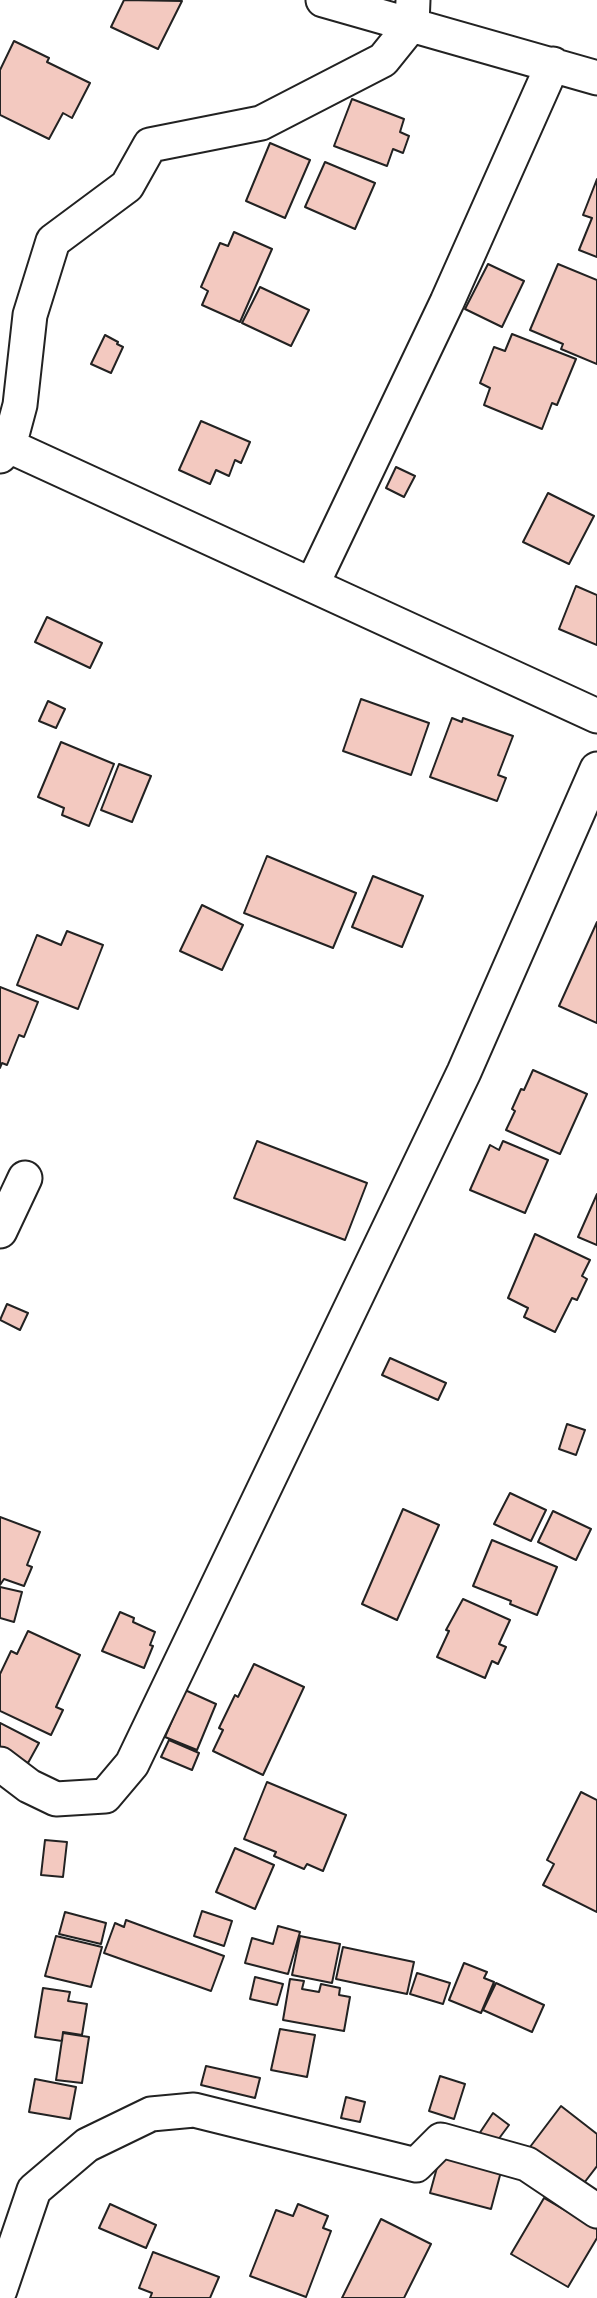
<!DOCTYPE html>
<html>
<head>
<meta charset="utf-8">
<style>
  body { margin:0 }
  canvas { display:block; background:#fff }
</style>
</head>
<body>
<canvas width="597" height="2298"></canvas>
<script>
const ctx = document.querySelector('canvas').getContext('2d');
ctx.lineJoin = 'round';
function paint(path, color) { ctx.fillStyle = color; ctx.fill(path, 'evenodd'); }
function trace(path, color, width, dash) { ctx.strokeStyle = color; ctx.lineWidth = width; ctx.lineCap = dash ? 'butt' : 'round'; ctx.setLineDash(dash || []); ctx.stroke(path); }
const building = new Path2D(`
  M124,0l58,1 -24,48 -47,-22z
  M14,41l35,17 -2,4 43,21 -18,35 -9,-5 -14,26 -49,-24v-45z
  M352,99l52,20 -4,13 9,4 -6,17 -10,-4 -6,17 -53,-20z
  M270,143l40,17 -25,58 -39,-17z
  M325,162l50,21 -20,46 -50,-22z
  M597,179v78l-18,-7 13,-32 -9,-3z
  M234,232l38,17 -32,73 -38,-17 6,-14 -7,-4 19,-44 8,3z
  M488,264l36,17 -22,46 -37,-18z
  M558,264l39,16v84l-36,-15 2,-5 -33,-14z
  M260,287l49,23 -18,36 -49,-23z
  M512,334l64,25 -19,46 -5,-2 -10,26 -58,-24 6,-17 -10,-5 14,-36 11,4z
  M105,335l13,7 -1,2 6,3 -12,26 -20,-9z
  M201,421l49,21 -9,21 -6,-3 -6,16 -13,-6 -6,14 -31,-14z
  M396,467l19,9 -11,21 -18,-9z
  M548,493l46,23 -25,48 -46,-22z
  M576,586l21,9v50l-38,-16z
  M47,617l55,26 -12,25 -55,-26z
  M361,699l68,24 -18,52 -68,-24z
  M48,701l17,8 -9,19 -17,-7z
  M452,718l10,4 1,-4 50,18 -15,39 8,3 -9,23 -67,-24z
  M61,742l53,22 -25,62 -27,-11 2,-7 -26,-11z
  M119,764l32,12 -19,46 -31,-12z
  M267,856l89,37 -23,55 -89,-35z
  M373,876l50,20 -21,51 -50,-20z
  M202,905l41,20 -21,45 -42,-19z
  M597,922v101l-38,-17z
  M67,931l36,14 -25,64 -61,-24 20,-50 24,10z
  M0,987l38,15 -14,35 -5,-2 -12,30 -5,-2 -2,5z
  M533,1070l54,24 -27,60 -54,-24 9,-19 -3,-2 9,-20 3,1z
  M257,1141l110,42 -22,57 -111,-42z
  M503,1141l45,19 -23,53 -55,-23 20,-45 9,5z
  M597,1194v51l-19,-8z
  M535,1234l55,26 -8,16 5,3 -10,21 -5,-2 -17,34 -31,-15 4,-9 -20,-10z
  M7,1304l21,9 -8,17 -20,-10z
  M390,1358l56,25 -8,17 -56,-25z
  M567,1424l18,6 -9,25 -17,-6z
  M510,1493l36,17 -15,31 -37,-17z
  M403,1509l36,16 -42,95 -35,-16z
  M553,1511l38,18 -15,31 -38,-18z
  M0,1517l40,15 -13,33 5,2 -8,19 -20,-7 -4,6z
  M492,1540l65,27 -20,48 -27,-11 1,-3 -38,-15z
  M0,1587l22,5 -8,30 -14,-4z
  M463,1599l47,21 -11,24 7,3 -8,17 -6,-3 -7,17 -48,-21 12,-26 -3,-1z
  M120,1612l14,6 -1,4 22,10 -5,13 3,1 -9,22 -42,-17z
  M28,1631l52,24 -24,52 7,3 -12,25 -51,-24v-37l11,-23 6,3z
  M254,1664l50,23 -41,88 -50,-24 10,-21 -4,-2 16,-33 3,2z
  M185,1690l31,14 -19,46 -32,-13z
  M0,1723l39,20 -11,20 -12,-6 -16,-2z
  M169,1740l30,13 -7,17 -31,-13z
  M267,1782l79,33 -23,56 -16,-7 -3,5 -30,-13 2,-4 -32,-13z
  M581,1792l16,8v112l-54,-27 11,-21 -7,-4z
  M45,1840l22,2 -4,35 -22,-2z
  M235,1848l39,17 -19,44 -39,-17z
  M202,1911l30,10 -8,25 -30,-10z
  M65,1912l41,11 -5,21 -42,-10z
  M126,1920l98,36 -13,35 -107,-38 11,-30 9,4z
  M278,1926l22,6 -12,42 -43,-11 7,-25 21,6z
  M56,1936l46,11 -11,40 -46,-11z
  M300,1936l40,8 -8,39 -40,-8z
  M343,1947l71,15 -7,32 -71,-15z
  M464,1963l23,9 -3,6 10,4 -13,31 -32,-13z
  M417,1973l33,10 -7,21 -33,-10z
  M255,1977l28,7 -6,21 -27,-6z
  M290,1979l14,2 -2,8 17,3 2,-8 19,4 -1,7 11,2 -6,34 -61,-11z
  M496,1983l48,22 -12,27 -49,-22z
  M43,1988l27,4 -2,9 19,3 -5,31 -19,-3 -1,9 -27,-4z
  M280,2029l35,6 -8,42 -36,-7z
  M63,2033l26,4 -7,46 -26,-3z
  M206,2066l54,12 -5,20 -54,-13z
  M440,2076l25,8 -11,35 -25,-8z
  M35,2079l41,8 -6,32 -41,-7z
  M346,2097l19,5 -5,20 -19,-4z
  M561,2106l36,28v32l-16,21 -51,-40z
  M493,2113l16,12 -17,23 -15,-11z
  M441,2153l62,11 -12,45 -61,-16z
  M544,2198l53,31v9l-29,49 -57,-33z
  M110,2204l46,21 -10,23 -47,-20z
  M298,2204l30,12 -5,12 8,3 -25,66 -56,-21 26,-66 17,6z
  M381,2219l50,25 -27,54h-62z
  M153,2252l66,25 -9,21h-60l2,-5 -13,-5z`);
const minor = new Path2D(`
  M323,0l274,78
  M9,446l588,270
  M0,456l9,-10 11,-41 10,-90 23,-74 74,-55 23,-41 111,-22 122,-63 29,-36 1,-24
  M312,585l135,-283 106,-238
  M0,1231l25,-53
  M0,1764l29,22 27,13 49,-3 27,-32 332,-692 133,-303
  M0,2290l34,-100 53,-45 64,-31 43,-4 222,55 25,-25 86,24 70,47`);
paint(building, '#f3c9c0');
trace(building, '#222', 2);
trace(minor, '#222', 37);
trace(minor, '#fff', 33);
</script>
</body>
</html>
